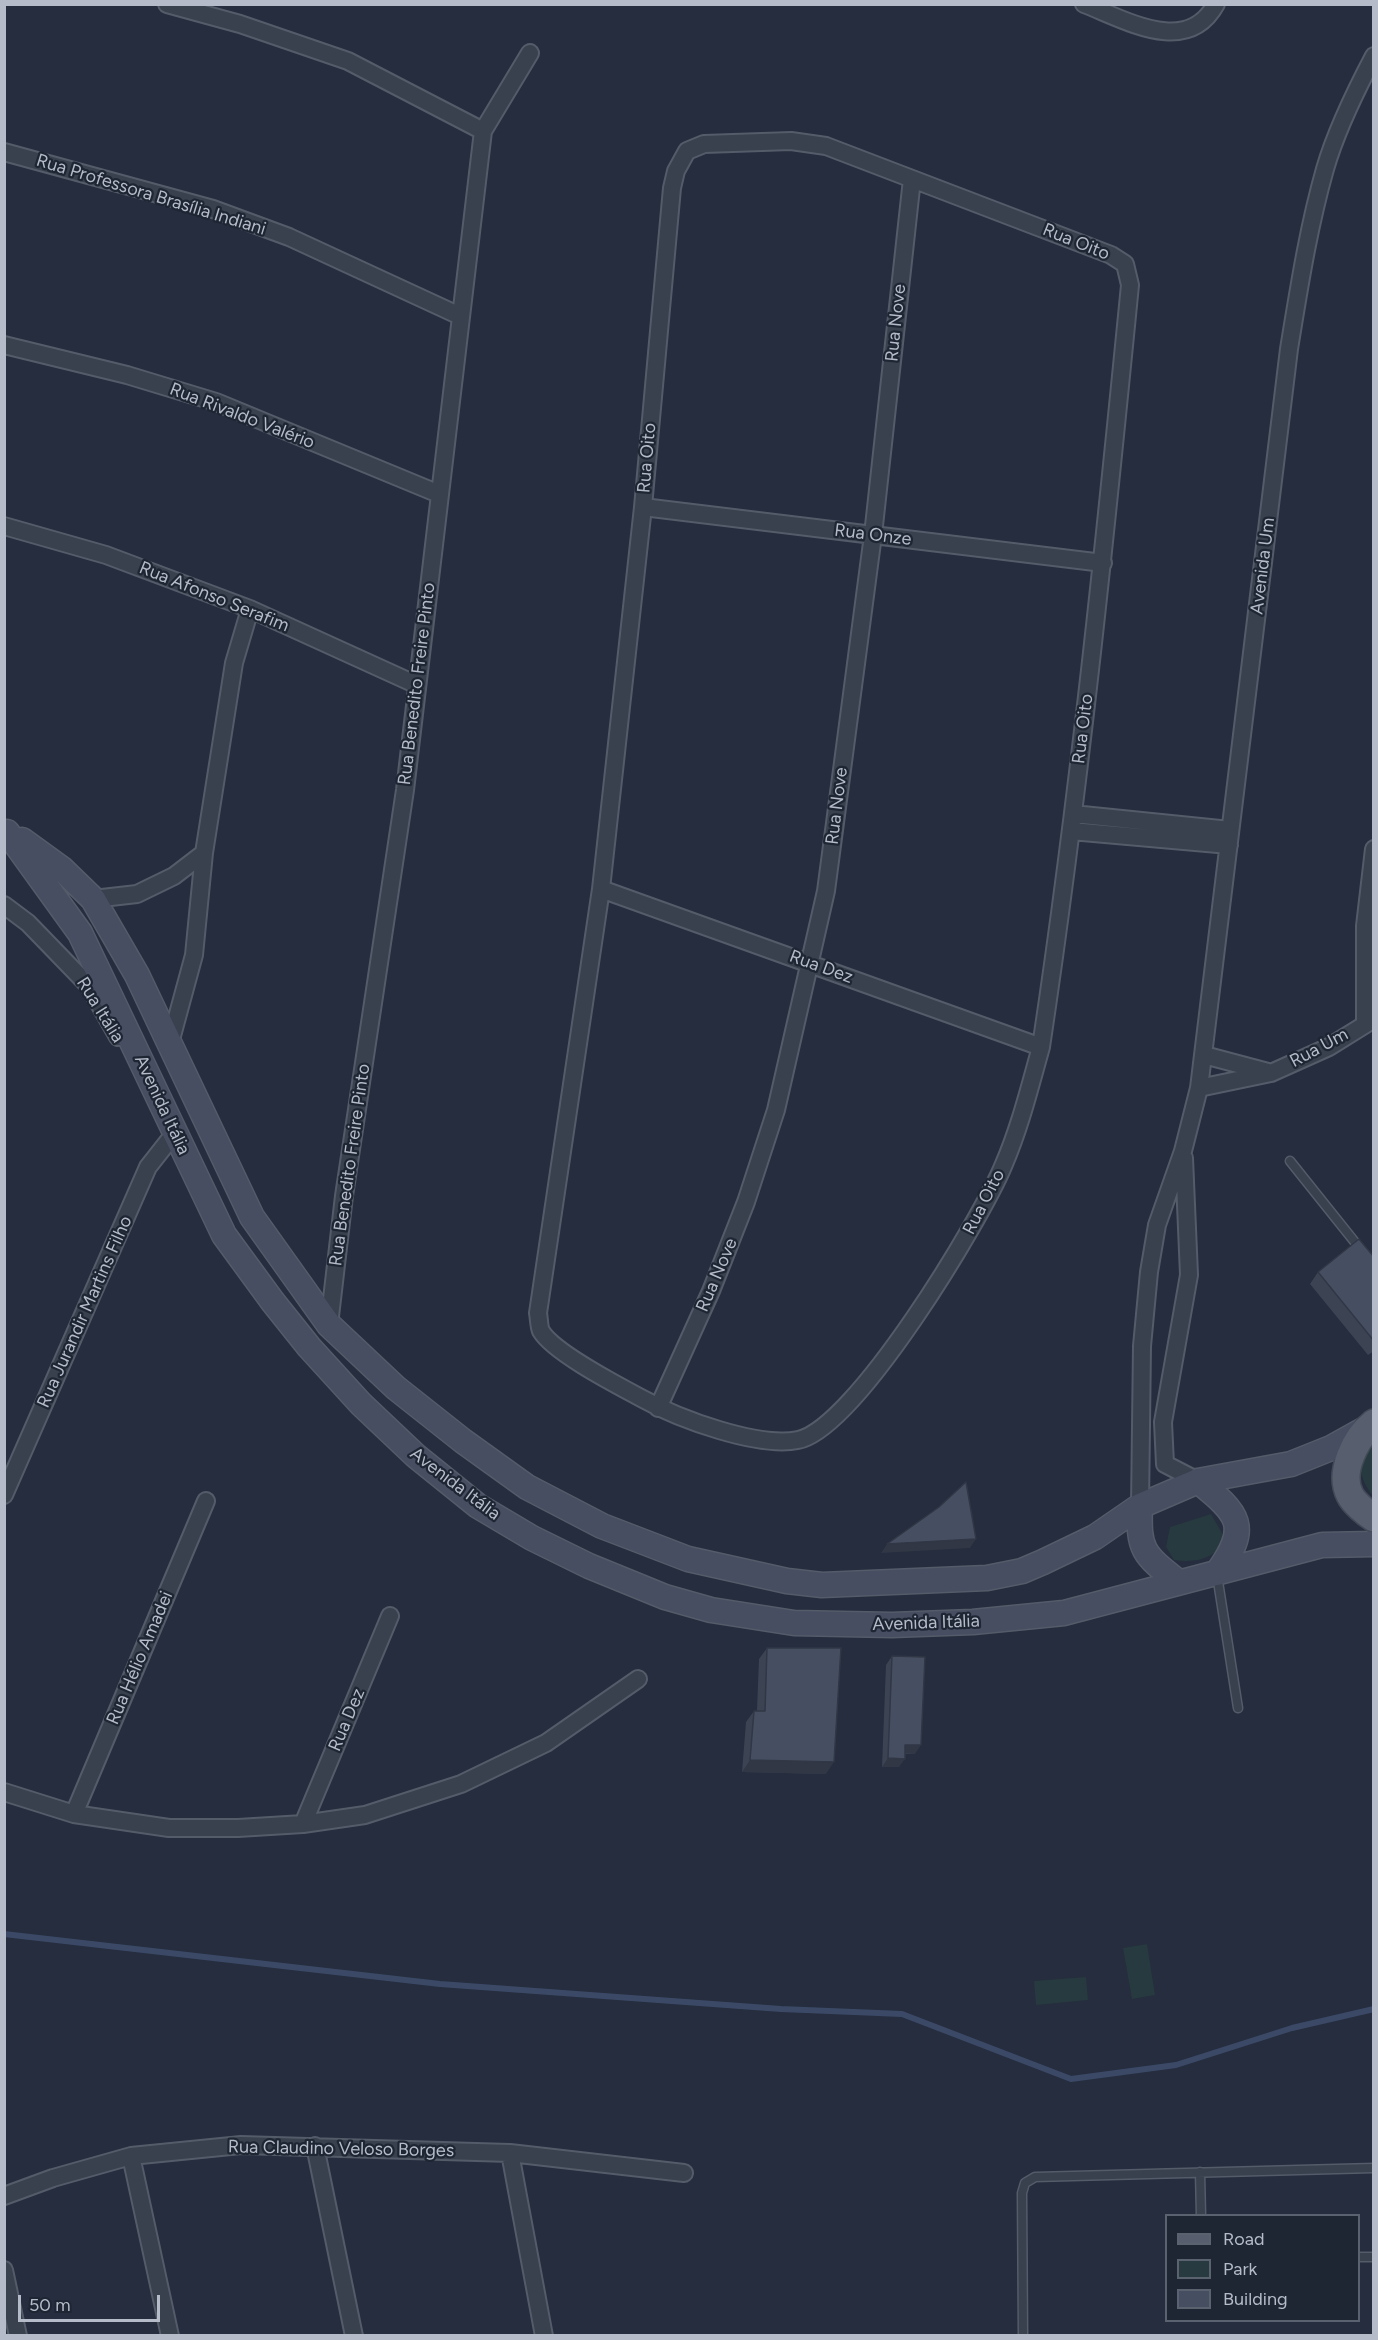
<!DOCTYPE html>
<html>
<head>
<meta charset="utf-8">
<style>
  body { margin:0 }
  #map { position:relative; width:1378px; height:2340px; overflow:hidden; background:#252d3e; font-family:Figtree,sans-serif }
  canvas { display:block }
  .frame { position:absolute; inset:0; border:6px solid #b5bbc9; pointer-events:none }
  .legend { position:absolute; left:1165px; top:2214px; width:195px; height:108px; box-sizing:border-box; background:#1e2533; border:2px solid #5a616f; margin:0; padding:8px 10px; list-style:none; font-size:18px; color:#b5bbc9 }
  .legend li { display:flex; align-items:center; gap:12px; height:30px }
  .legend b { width:30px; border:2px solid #5a616f }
  .scale { position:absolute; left:18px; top:2295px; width:142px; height:27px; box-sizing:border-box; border:3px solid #b5bbc9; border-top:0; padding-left:8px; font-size:18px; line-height:21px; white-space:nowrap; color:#b5bbc9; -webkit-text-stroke:4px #1e2533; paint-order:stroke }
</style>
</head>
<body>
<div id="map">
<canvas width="1378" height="2340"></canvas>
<div class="frame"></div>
<ul class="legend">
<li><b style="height:8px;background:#575f6e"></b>Road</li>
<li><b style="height:16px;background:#273a3f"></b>Park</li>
<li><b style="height:16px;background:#464f62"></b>Building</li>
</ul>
<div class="scale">50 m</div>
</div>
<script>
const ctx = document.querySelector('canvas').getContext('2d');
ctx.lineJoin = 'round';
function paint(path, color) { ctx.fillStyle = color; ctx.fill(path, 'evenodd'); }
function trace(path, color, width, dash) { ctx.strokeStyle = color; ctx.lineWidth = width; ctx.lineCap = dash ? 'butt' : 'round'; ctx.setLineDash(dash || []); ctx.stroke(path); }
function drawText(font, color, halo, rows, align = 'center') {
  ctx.font = font + ' Figtree,sans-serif'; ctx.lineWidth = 4.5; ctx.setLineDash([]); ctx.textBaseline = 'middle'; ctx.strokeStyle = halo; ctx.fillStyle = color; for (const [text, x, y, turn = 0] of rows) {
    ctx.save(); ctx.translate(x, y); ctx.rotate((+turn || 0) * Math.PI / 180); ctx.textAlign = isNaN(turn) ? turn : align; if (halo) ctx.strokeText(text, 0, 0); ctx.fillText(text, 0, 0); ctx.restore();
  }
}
const green = new Path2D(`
  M1373,1434v62c-20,-26 -11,-36 0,-62z
  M1211,1514l11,19v13c-12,14 -30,17 -48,14l-8,-13 4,-20z
  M1147,1944l8,51 -23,4 -9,-51z
  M1086,1977l2,23 -52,5 -2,-24z`);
const stream = new Path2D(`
  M4,1934l436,50 341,25 121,5 169,65 105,-14 116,-37 82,-19`);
const service = new Path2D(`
  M1290,1161l84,105
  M1217,1575l21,133
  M1200,2172l1,44
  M1358,2257h16
  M1023,2336l-1,-143 3,-10 10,-6 339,-9`);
const minor = new Path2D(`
  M167,4l73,20 108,37 135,70
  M1084,4c42,16 103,53 132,0
  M791,141l35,5 285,109 14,9 5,21c-25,255 -51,509 -89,762 -11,39 -21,80 -37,117 -23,56 -149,265 -206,276 -40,8 -119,-21 -155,-41 -24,-13 -89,-46 -102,-68 -2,-4 -2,-13 -3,-18l63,-424 42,-382 29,-319 4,-17 11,-20 17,-7z
  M4,152l209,57 76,28 171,79
  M4,345l123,30 89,27 223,92
  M643,507l460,56
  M4,526l102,29 144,54 167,76
  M1073,814l157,16
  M1071,831l158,14
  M601,889l440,158
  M93,899l44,-5 37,-18 30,-23
  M4,905l24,18 61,63 29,51
  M1365,1022v-96l9,-77
  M169,1047l25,-92 10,-102 30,-190 16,-54
  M1204,1055l64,17
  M1199,1088l72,-15 58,-26 45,-28
  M1184,1158l5,117 -26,147 2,42 33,17
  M329,1325l15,-129 61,-406 78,-659 47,-78
  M658,1408l53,-117 35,-89 30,-92 50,-219 47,-356 39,-356
  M4,1495l144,-328 26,-33 -6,-10
  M1140,1506l2,-160 7,-74 8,-47 26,-74 16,-63 90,-739c10,-61 19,-120 36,-180 11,-38 30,-77 49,-113
  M4,1792l70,22 95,14h69l65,-4 62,-9 96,-31 85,-41 92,-64
  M74,1814l132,-313
  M303,1824l87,-208
  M315,2146l39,190
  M510,2153l34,183
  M131,2156l39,180
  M4,2196l49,-18 78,-22 110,-11 269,8 174,20
  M4,2270l14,66`);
const secondary = new Path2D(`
  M7,832l73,101 144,302 49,67 36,45 52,57 55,52 62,50 54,32 57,28 76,31 46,13 83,13 98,2 81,-3 91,-9 258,-68 52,-1
  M22,840l40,29 31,30 44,76 115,242 77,108 67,63 67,53 64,46 75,39 86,33 99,22 35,4 165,-7 35,-7 21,-9 52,-25 45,-31 58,-25 93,-17 40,-16 36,-20
  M1198,1481c41,33 53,45 19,92
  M1140,1506c-2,44 3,48 37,75`);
const primary = new Path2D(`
  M1374,1423c-18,14 -36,49 -24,72 4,8 16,18 24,23`);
const wall = new Path2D(`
  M1374,1257v94l-6,4 -58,-71 8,-12z
  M767,1648l59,126 -84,-2 4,-50 8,-11h3l2,-52z
  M892,1656l23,98h-10l-6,13h-17l4,-102z`);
const shadedWall = new Path2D(`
  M976,1539l-6,9 -89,5 6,-9z
  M905,1745h16l-6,9 -16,-1z
  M888,1758l17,1 -6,8h-17z
  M750,1760l84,2 -8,12 -84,-2z`);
const building = new Path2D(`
  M1359,1239l15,18v84l-56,-69z
  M966,1482l10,57 -89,5 52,-37z
  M767,1648h74l-7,114 -84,-2 4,-49h11z
  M892,1656l33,1 -4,88h-16v14l-17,-1z`);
const streetNames = [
  ["Rua Professora Brasília Indiani",151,195,17],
  ["Rua Oito",1076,242,22],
  ["Rua Nove",896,323,-84],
  ["Rua Rivaldo Valério",242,416,21],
  ["Rua Oito",647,458,-85],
  ["Rua Onze",873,535,7],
  ["Avenida Um",1263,566,-83],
  ["Rua Afonso Serafim",214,597,22],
  ["Rua Benedito Freire Pinto",417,684,-83],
  ["Rua Oito",1083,729,-83],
  ["Rua Nove",837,806,-83],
  ["Rua Dez",821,967,20],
  ["Rua Itália",100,1010,58],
  ["Rua Um",1319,1048,-28],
  ["Avenida Itália",162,1105,65],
  ["Rua Benedito Freire Pinto",350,1165,-82],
  ["Rua Oito",984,1202,-63],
  ["Rua Nove",717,1275,-67],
  ["Rua Jurandir Martins Filho",85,1312,-66],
  ["Avenida Itália",455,1484,37],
  ["Avenida Itália",926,1623,-2],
  ["Rua Hélio Amadei",140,1658,-67],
  ["Rua Dez",347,1720,-67],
  ["Rua Claudino Veloso Borges",341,2149,1]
];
paint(green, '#273a3f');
trace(stream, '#3b4966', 6);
trace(service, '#545b69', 11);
trace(minor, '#545b69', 20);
trace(secondary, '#545b69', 27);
trace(primary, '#424957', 30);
trace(service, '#39404e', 8);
trace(minor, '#39404e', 16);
trace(secondary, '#474e61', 24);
trace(primary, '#575f6e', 27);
paint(wall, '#3c4454');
paint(shadedWall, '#313745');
paint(building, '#464f62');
trace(building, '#313745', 1.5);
drawText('18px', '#b5bbc9', '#1e2533', streetNames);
</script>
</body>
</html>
